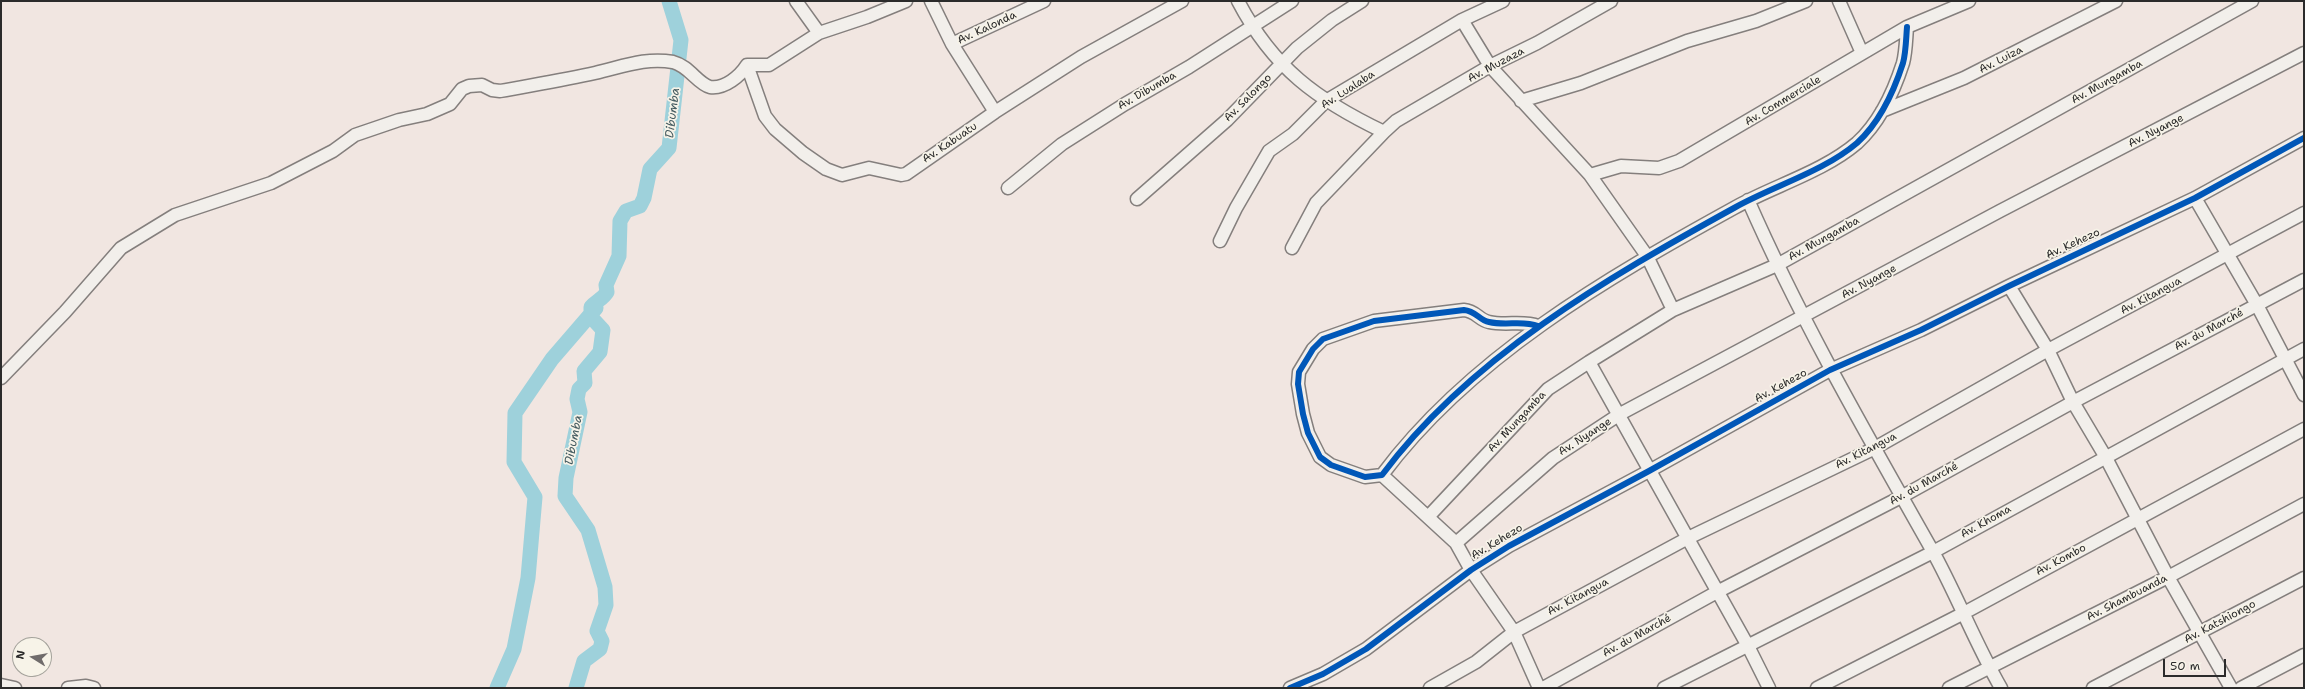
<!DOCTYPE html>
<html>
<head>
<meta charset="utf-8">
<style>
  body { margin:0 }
  #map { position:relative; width:2305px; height:689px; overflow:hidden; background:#f1e6e1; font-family:"Shantell Sans",sans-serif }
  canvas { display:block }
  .frame { position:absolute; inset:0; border:2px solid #2b2b2b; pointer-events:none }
  .north { position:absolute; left:12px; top:637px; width:40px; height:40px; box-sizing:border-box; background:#f7f3e8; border:1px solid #a5a39c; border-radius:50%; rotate:281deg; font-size:11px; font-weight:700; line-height:16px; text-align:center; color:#2b2b2b }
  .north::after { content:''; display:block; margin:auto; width:14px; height:18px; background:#706c6b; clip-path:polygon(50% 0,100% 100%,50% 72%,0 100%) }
  .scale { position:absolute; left:2163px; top:659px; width:63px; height:18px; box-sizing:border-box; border:2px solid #2b2b2b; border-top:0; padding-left:5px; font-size:12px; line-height:14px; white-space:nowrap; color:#2b2b2b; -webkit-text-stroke:3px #f7f3e8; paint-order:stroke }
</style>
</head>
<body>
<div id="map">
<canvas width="2305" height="689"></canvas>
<div class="frame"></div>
<div class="north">N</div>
<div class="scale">50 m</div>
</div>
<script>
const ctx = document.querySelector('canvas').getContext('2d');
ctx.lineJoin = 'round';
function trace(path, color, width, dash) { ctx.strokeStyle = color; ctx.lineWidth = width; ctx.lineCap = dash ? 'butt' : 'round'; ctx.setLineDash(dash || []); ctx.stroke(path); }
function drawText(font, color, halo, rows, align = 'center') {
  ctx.font = font + ' "Shantell Sans",sans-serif'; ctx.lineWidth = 3.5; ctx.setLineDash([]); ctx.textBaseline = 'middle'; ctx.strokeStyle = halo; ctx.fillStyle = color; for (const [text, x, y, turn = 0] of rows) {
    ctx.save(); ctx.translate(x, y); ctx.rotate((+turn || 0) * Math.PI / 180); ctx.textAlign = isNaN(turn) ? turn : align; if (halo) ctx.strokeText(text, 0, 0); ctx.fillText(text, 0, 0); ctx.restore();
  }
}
const river = new Path2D(`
  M497,688l17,-39 14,-71 7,-81 -21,-35 1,-49 37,-54 44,-51
  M576,688l8,-27 16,-12 2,-8 -5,-10 9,-26 -1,-18 -17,-57 -23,-34 1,-18 14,-66 -3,-13 2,-10 6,-6 -1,-12 16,-19 3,-22 -12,-13v-10c5,-6 12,-8 16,-15l-1,-7 13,-29 1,-35 6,-10 14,-5 4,-8 6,-29 19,-21 12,-108 -12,-39`);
const minor = new Path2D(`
  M796,1l23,32
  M931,1l21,43 43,68
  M1238,1c35,67 79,99 146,131
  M1839,1l23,52
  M1462,20l28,46 100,109 57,81 26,54
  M952,44l92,-43
  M747,65l18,51 10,13 28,24 23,16 16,6 27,-7 32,7 5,-1 89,-62 86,-55 101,-56
  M1521,101l60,-18 106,-42 69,-20 50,-20
  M1882,111l82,-33 152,-77
  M1590,175l31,-9 38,2 20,-7 228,-134 62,-26
  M1008,188l54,-44 63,-40 64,-37 103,-66
  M2195,198l62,107 47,90
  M1137,199l90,-79 70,-72 35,-28 30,-19
  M1748,200c53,121 119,235 184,350 25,45 43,93 69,138
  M1220,241l16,-33 33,-57 24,-17 33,-33 136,-81 41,-19
  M1292,248l24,-45 68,-71 12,-11 94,-55 47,-23 74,-42
  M2009,286l39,64 25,52 32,54 63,121 63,111
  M1538,326c-15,-6 -32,0 -49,-4 -10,-2 -13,-11 -25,-12l-90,11 -51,18 -10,10 -14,23 -1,12 5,30 5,19 12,24 11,8 34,12 17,-2c88,-118 225,-197 352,-267 39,-22 89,-36 123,-65 22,-20 37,-52 46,-80 3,-11 3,-24 4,-36
  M1589,362l159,284 21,42
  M1,378l64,-66 56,-64 54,-33 96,-32 62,-32 22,-16 44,-15 28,-6 23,-10 12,-15 7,-3 13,-1 10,5 8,1c32,-6 64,-11 95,-18 27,-6 50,-16 78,-11 16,4 25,22 37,25 15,2 30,-11 37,-22h22l50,-32 48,-16 39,-16
  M1382,475l74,68 15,27 43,62 25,56
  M1428,517l120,-128 41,-27 84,-52 104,-45 475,-264
  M1456,543l97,-85 67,-44 380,-203 304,-158
  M1,685l14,3
  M68,688l18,-2 8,2
  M1290,688l33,-14 43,-25 105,-79 38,-24 140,-75 181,-101 91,-40 88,-44 186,-88 109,-60
  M1430,688l46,-26 38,-30 174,-94 185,-89 175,-99 256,-137
  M1543,688l174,-96 184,-95 172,-95 231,-122
  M1664,688l269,-136 371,-203
  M1817,688l145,-74 342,-185
  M1949,688l219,-111 136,-73
  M2093,688l211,-110
  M2241,688l63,-33`);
const cycleway = new Path2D(`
  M1538,326c-15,-6 -32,0 -49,-4 -10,-2 -13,-11 -25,-12l-90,11 -51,18 -10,10 -14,23 -1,12 5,30 5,19 12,24 11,8 34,12 17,-2c88,-118 225,-197 352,-267 39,-22 89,-36 123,-65 22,-20 37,-52 46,-80 3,-11 3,-24 4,-36
  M1290,688l33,-14 43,-25 105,-79 38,-24 140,-75 181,-101 91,-40 88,-44 186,-88 109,-60`);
const streetNames = [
  ["Av. Kalonda",987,28,-25],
  ["Av. Luiza",2001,60,-27],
  ["Av. Muzaza",1496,65,-28],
  ["Av. Mungamba",2107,82,-29],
  ["Av. Lualaba",1348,90,-33],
  ["Av. Dibumba",1147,91,-30],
  ["Av. Salongo",1248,98,-45],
  ["Av. Commerciale",1783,101,-31],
  ["Av. Nyange",2156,131,-27],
  ["Av. Kabuatu",950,143,-34],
  ["Av. Mungamba",1824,239,-29],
  ["Av. Kehezo",2073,244,-25],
  ["Av. Nyange",1869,282,-28],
  ["Av. Kitangua",2151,296,-28],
  ["Av. du Marché",2209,330,-28],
  ["Av. Kehezo",1781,386,-29],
  ["Av. Mungamba",1517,422,-47],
  ["Av. Nyange",1585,437,-33],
  ["Av. Kitangua",1866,451,-27],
  ["Av. du Marché",1924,484,-29],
  ["Av. Khoma",1986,522,-29],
  ["Av. Kehezo",1497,542,-31],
  ["Av. Kombo",2061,560,-28],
  ["Av. Kitangua",1578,597,-28],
  ["Av. Shambuanda",2127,598,-27],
  ["Av. Katshiongo",2220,622,-28],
  ["Av. du Marché",1637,636,-29]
];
const waterNames = [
  ["Dibumba",673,113,-83],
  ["Dibumba",574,440,-79]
];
trace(river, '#9ed1db', 15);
trace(minor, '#847f7d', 15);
trace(minor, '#f2efeb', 12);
trace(cycleway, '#0057b8', 6);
drawText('11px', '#2b2b2b', '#f7f3e8', streetNames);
drawText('italic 12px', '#435a5f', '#f7f3e8', waterNames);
</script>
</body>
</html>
